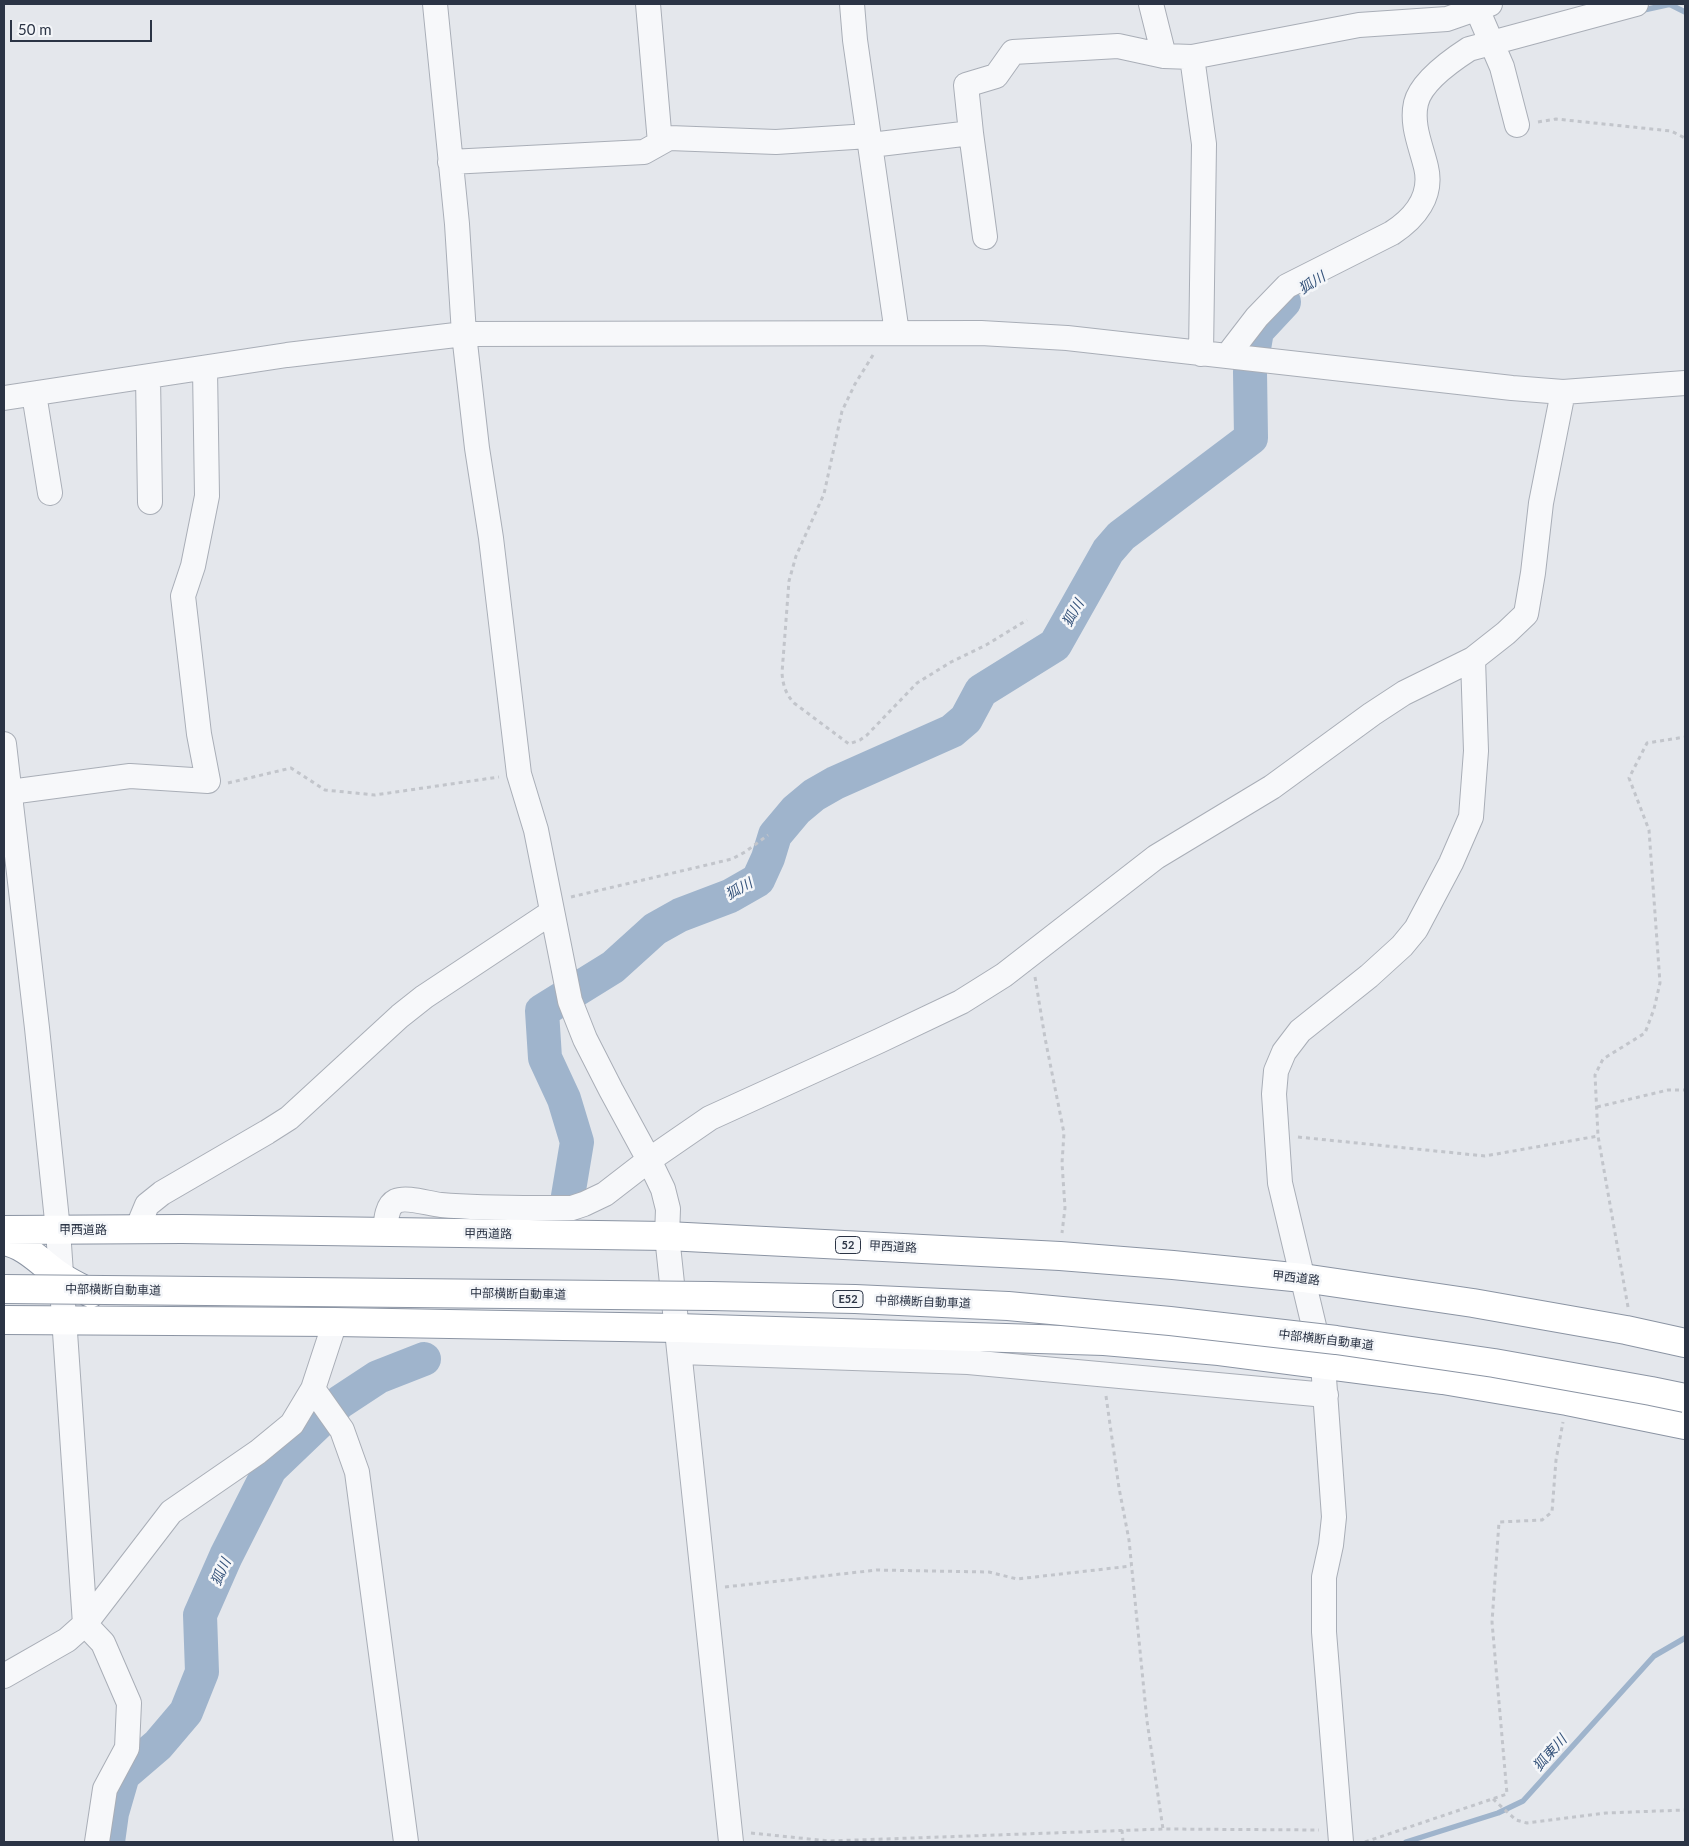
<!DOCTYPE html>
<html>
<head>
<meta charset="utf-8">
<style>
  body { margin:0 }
  #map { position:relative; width:1689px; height:1846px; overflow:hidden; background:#e4e7ec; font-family:Lato,sans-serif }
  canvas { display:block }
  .frame { position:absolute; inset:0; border:5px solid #2b3445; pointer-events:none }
  .scale { position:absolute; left:10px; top:20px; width:142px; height:22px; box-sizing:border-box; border:2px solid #2b3445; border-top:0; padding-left:6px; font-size:15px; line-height:18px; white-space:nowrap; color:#2b3445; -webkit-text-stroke:4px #f4f6f9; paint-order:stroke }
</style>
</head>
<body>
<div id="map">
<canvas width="1689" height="1846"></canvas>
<div class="frame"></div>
<div class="scale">50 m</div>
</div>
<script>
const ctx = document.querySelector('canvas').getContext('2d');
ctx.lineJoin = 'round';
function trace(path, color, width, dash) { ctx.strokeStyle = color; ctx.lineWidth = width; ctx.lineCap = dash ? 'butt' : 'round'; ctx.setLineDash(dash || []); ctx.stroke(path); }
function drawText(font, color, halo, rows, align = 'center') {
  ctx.font = font + ' Lato,"Noto Sans JP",sans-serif'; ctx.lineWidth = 5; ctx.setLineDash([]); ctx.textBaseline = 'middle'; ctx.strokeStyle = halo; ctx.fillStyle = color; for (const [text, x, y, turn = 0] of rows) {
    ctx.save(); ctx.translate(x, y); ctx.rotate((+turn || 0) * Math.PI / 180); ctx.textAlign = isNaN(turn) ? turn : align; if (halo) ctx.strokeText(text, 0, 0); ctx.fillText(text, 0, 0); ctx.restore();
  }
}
const stream = new Path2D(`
  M1669,4l16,8
  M1639,11l32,-7
  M1406,1842l92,-29 25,-12 131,-145 31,-18`);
const river = new Path2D(`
  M568,1196l9,-54 -13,-43 -19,-41 -3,-47 71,-44 42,-38 25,-14 50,-19 28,-16 10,-22 7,-23 21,-25 18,-15 21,-12 117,-52 14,-12 15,-28 74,-46 53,-94 13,-15 130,-98 -1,-66 7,-41 27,-29
  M108,1842l4,-29 11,-38 35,-30 28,-33 16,-40 -2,-57 26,-59 44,-87 70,-67 38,-25 46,-18`);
const path = new Path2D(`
  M1538,122l18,-3 115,12 14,7
  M873,355l-18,29 -13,27 -18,83 -28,62 -7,25 -7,92c1,13 4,21 12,30l55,41 11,-4 7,-5 50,-52 34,-21 35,-17 41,-25
  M228,783l63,-15 34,22 50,5 124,-18
  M571,897l161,-38 13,-7 23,-17
  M1035,977l10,61 19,95 -2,30 3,45 -3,25
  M1597,1107l71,-17h17
  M1298,1137l187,19 113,-20
  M1628,1307l-30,-171 -3,-61 8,-16 42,-26 9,-24 6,-26 -11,-153 -20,-52 18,-35 38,-6
  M1106,1396l13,92 10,52 18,181 16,108
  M725,1587l152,-17 112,2 28,7 114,-13
  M1493,1799l23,21 11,3 79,-10 79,-3
  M1122,1830l1,12
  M751,1833l78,8 334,-12 156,1
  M1365,1842l142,-48 -15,-172 7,-100 43,-2 10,-8 4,-52 7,-38`);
const minor = new Path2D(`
  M435,4l22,220 7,110 13,114 14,90 28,236 17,56 34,171 15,38 26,51 38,70 14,29 5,20 -1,27 64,606
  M648,4l12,139
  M852,4l3,36 42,293
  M1151,4l13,52
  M1477,9l25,58 15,58
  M1192,57l12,87 -3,210
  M971,133l14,104
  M871,145l100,-12 -5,-48 30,-9 17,-24 105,-6 46,10 28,1 167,-32 88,-6 43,-15
  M450,162l194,-10 25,-14 107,4 93,-6
  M1227,356l30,-39 30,-31 105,-53c23,-15 41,-37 34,-66 -5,-21 -15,-42 -10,-64 5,-21 36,-43 53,-54l167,-45
  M148,377l2,125
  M34,394l16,99
  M4,398l283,-43 177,-21 517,-1 86,5 445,50 51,4 122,-9
  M4,744l33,284 21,202 27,394 18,19 26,60 -2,45 -22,41 -8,53
  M10,792l120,-16 78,5 -9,-47 -16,-138 10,-30 14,-70 -2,-127
  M137,1229l10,-24 15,-12 105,-61 22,-14 111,-102 24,-19 128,-85
  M385,1232c1,-10 1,-26 11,-31 11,-5 33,3 45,4 44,4 87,3 131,3l12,-4 21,-10 44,-34 61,-42 169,-77 82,-39 43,-27 152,-118 116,-70 100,-73 32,-21 69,-34 33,-26 20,-19 7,-41 8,-70 22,-111
  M680,1352l288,10 358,33
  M313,1389l29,41 15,42 49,370
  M4,1676l63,-36 18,-16 86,-112 87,-60 34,-28 21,-35 22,-67
  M1341,1842l-17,-210v-55l7,-32 3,-28 -11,-153 -43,-181 -6,-89 2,-23 8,-19 16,-21 69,-55 33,-30 14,-17 35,-66 20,-46 5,-66 -3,-92`);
const highway = new Path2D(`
  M4,1230l178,-1 485,7 393,20 113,9 130,13 170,25 153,27 59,13
  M4,1241c22,4 38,23 56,35 10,7 21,12 31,17
  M4,1320l331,2 342,6 427,13 115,10 224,29 124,21 118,24`);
const highwayBridge = new Path2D(`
  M4,1289l707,7 144,3 153,7 162,15 166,19 158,23 157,28 34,7`);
const shields = [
  [848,1245,25],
  [848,1299,30]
];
const shieldNames = [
  ["52",848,1245],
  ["E52",848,1299]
];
const streetNames = [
  ["甲西道路",83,1230],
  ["甲西道路",488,1234,1],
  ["甲西道路",893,1247,3],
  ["甲西道路",1296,1278,7],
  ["中部横断自動車道",113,1290,1],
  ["中部横断自動車道",518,1294,1],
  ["中部横断自動車道",923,1302,2],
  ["中部横断自動車道",1326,1340,7]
];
const waterNames = [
  ["狐川",1312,283,-32],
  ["狐川",1073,613,-60],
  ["狐川",739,889,-29],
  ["狐川",221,1572,-65],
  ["狐東川",1550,1753,-48]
];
trace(stream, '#9fb4cc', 5.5);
trace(river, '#9fb4cc', 34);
trace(minor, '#a9aeb7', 26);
trace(highway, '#8b94a3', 30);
trace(path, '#c2c5cb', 3, [4, 4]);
trace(minor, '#f7f8fa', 24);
trace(highway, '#fff', 28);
trace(highwayBridge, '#8b94a3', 30, []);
trace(highwayBridge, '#fff', 28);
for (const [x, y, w] of shields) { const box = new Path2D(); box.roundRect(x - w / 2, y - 8.5, w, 17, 4); ctx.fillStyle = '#f4f6f9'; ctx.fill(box); trace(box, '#2b3445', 1); }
drawText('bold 11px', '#2b3445', null, shieldNames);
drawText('12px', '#2b3445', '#f4f6f9', streetNames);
drawText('italic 14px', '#34527a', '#f4f6f9', waterNames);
</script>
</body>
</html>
